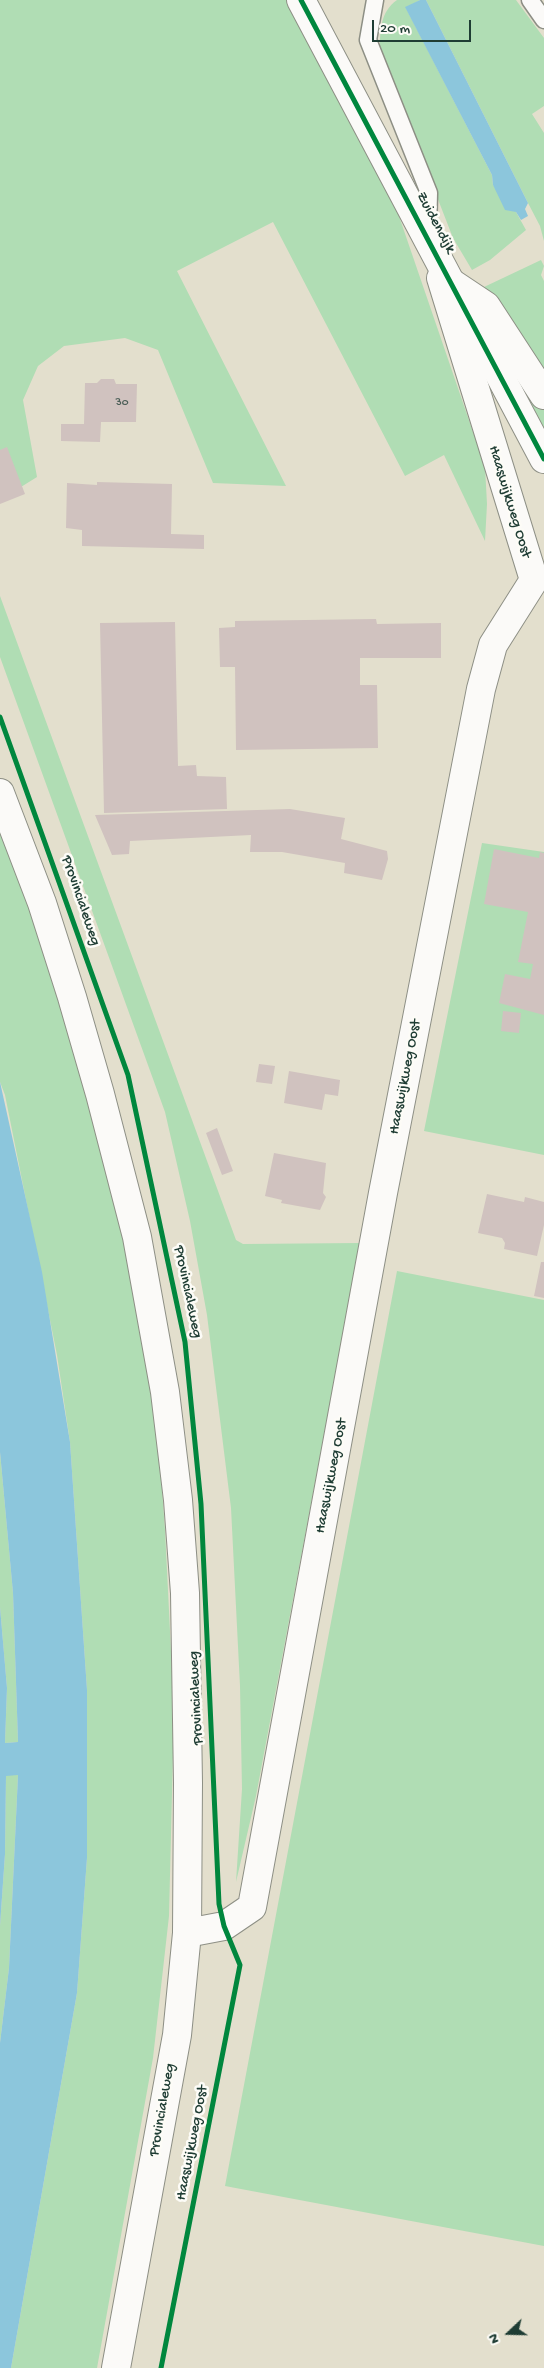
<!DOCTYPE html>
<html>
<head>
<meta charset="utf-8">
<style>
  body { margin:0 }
  #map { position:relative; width:544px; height:2368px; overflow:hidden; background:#e3dfcd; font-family:"Gochi Hand",sans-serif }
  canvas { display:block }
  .north { position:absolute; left:484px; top:2308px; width:50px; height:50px; -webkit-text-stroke:4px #fdfcf7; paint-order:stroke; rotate:249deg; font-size:14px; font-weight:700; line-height:20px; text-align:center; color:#1f3d34 }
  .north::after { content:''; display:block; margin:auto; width:18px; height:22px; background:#1f3d34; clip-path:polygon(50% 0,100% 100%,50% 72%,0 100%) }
  .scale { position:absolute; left:372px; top:20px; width:99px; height:22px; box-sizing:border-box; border:2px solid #1f3d34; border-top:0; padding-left:6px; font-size:15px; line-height:18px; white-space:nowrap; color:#1f3d34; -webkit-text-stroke:4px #fdfcf7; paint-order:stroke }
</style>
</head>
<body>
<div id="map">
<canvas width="544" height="2368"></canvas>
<div class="north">N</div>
<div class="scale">20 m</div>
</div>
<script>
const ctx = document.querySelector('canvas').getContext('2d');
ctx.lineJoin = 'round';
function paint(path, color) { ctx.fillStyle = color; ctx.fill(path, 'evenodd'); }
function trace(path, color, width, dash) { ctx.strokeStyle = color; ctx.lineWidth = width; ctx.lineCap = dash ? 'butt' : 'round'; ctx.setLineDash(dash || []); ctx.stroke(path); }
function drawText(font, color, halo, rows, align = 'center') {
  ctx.font = font + ' "Gochi Hand",sans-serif'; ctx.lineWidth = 5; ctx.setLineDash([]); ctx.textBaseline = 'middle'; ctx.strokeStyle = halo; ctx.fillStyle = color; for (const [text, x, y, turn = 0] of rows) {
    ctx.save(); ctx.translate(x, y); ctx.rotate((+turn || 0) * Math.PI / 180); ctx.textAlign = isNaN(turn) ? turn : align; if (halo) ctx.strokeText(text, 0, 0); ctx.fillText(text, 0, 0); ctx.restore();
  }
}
const green = new Path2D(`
  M0,0h293l96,187 96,280 2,37 -2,37 -41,-86 -39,21 -132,-254 -96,49 109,215 -73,-3 -55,-133 -33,-12 -61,8 -26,20 -15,34 14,77 -37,23z
  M397,0h23l-14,8 86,167 1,10 23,27 10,18 -36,30 -18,10 -19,-32 -73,-188c0,-19 0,-38 17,-50z
  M426,0h90l28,38v68l-12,8 12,19v108l-4,-15 -12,-23z
  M541,260l3,6 -3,9 3,6v98l-60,-92z
  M487,321l57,87v31z
  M0,596l236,644 7,4 117,-1 -104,553 -20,86 6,-93 -2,-103 -9,-178 -24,-193 -17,-94 -25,-109 -165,-455z
  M0,832l41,108 41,124 45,175 31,195 7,96 9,182 -5,204 -16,142 -56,310h-86l66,-375 10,-135v-168l-17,-248 -13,-87 -52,-260 -5,-13z
  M482,843l62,9v303l-120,-24z
  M397,1271l147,29v946l-319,-60z
  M0,1452l13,141 5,149 -13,1 2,-55 -7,-81z
  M6,1775h12l-9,193 -9,75v-117l5,-72z`);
const water = new Path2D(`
  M420,0h6l102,203 -3,6 3,7 -7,4 -5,-8 -11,-2 -12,-25 -1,-10 -87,-168z
  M0,1082l42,190 28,170 17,248v168l-10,135 -66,375h-11v-325l9,-75 9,-193 -12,1 -1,78 -5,72v-319l7,81 -2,55 13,-1 -5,-149 -13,-141z`);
const building = new Path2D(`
  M101,379h13l2,5h21l-1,38h-35l-1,20 -39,-1v-17h23l1,-41h12z
  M7,447l18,47 -25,10v-54z
  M97,482l75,2 -1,50 33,1v14l-122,-3v-16l-16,-2 1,-45 30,2z
  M376,619l1,5 64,-1v35h-81v27h17l1,63 -142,2 -1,-83h-15l-1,-39 16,-1v-6z
  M175,622l3,144 18,-1 1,11 29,1 1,32 -123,4 -4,-190z
  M290,809l55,9 -4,21 46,12 1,8 -6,21 -38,-7 1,-10 -63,-11h-32l1,-17 -121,6 -1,13 -17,1 -17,-40z
  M494,849l45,9 1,-6 4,1v162l-45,-12 6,-29 25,5 3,-15 -15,-2 10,-50 -44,-8z
  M503,1011l18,2 -2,20 -18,-2z
  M259,1064l16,2 -3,18 -16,-2z
  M289,1071l51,9 -2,16 -13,-2 -3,16 -38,-7z
  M217,1128l16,43 -11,4 -16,-42z
  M274,1153l52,10 -3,30 3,4 -6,13 -39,-7 1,-3 -17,-4z
  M487,1194l37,8 1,-5 19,5v23l-7,31 -33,-7 1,-6 -3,-5 -24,-5z
  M541,1262h3v36l-10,-2z`);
const lane = new Path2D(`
  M375,0l-7,40 61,153 -1,40
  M530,0l14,20`);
const street = new Path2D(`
  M453,284l33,22 58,89
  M187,1933l37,-7 28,-19 131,-714 98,-504 12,-44 41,-65 -93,-302`);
const secondary = new Path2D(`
  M301,0l243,459
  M0,793l42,110 30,94 28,97 37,143 28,155 13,108 7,93 3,190 -1,150 -10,102 -61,333`);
const cycleway = new Path2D(`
  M301,0l243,459
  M0,717l128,358 57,267 16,162 18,400 5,22 16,39 -79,403`);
const numberNames = [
  ["30",122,403]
];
const streetNames = [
  ["Zuidendijk",435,223,62],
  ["Haaswijkweg Oost",509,502,73],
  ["Provincialeweg",80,901,71],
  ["Haaswijkweg Oost",406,1077,-79],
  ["Provincialeweg",187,1292,78],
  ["Haaswijkweg Oost",332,1476,-79],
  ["Provincialeweg",197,1698,-93],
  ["Provincialeweg",163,2110,-80],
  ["Haaswijkweg Oost",193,2143,-79]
];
paint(green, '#b0ddb4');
paint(water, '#8cc6dc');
paint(building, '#d0c2bf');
trace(lane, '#8d8f85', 19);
trace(street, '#8d8f85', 30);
trace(secondary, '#8d8f85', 30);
trace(lane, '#fbfaf8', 16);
trace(street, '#fbfaf8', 28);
trace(secondary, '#fbfaf8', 28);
trace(cycleway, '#00873e', 5);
drawText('12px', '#4b5e57', null, numberNames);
drawText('15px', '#1f3d34', '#fdfcf7', streetNames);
</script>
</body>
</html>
